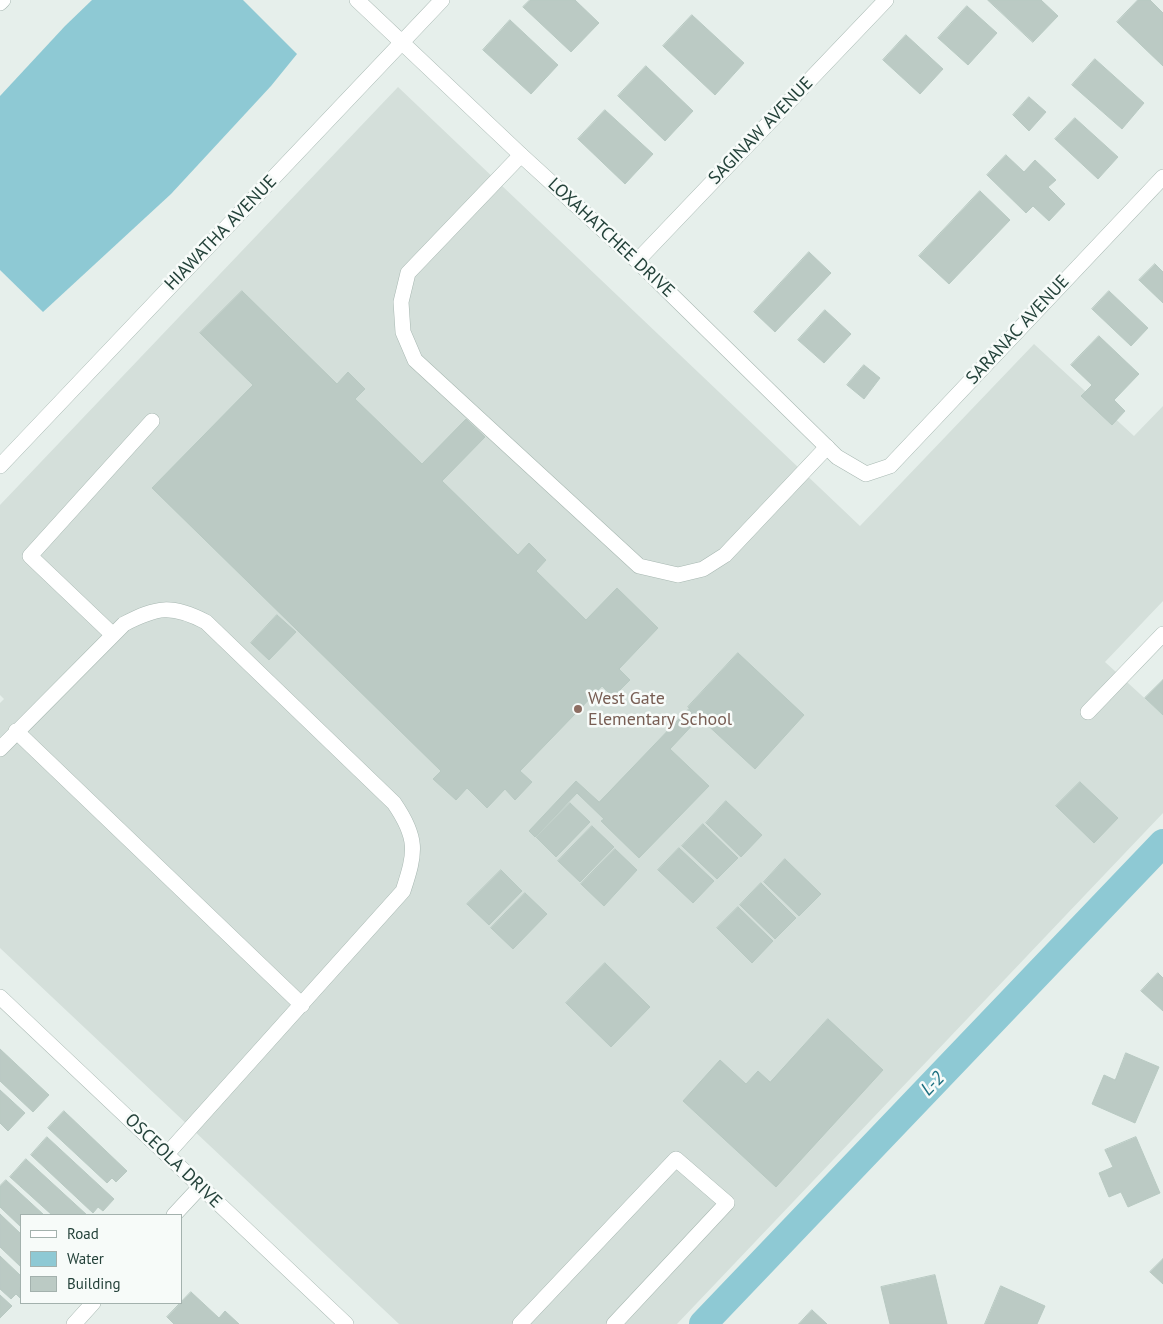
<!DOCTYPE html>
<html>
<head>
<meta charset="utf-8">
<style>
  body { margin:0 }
  #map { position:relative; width:1163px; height:1324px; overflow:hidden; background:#e6efeb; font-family:"PT Sans",sans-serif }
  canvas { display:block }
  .legend { position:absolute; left:20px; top:1214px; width:162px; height:90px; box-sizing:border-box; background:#f7fbf9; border:1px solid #a3b1ad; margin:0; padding:6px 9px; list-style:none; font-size:15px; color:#24423a }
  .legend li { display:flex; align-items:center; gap:10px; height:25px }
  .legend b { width:25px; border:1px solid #a3b1ad }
</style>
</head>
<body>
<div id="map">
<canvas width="1163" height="1324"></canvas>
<ul class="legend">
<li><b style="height:6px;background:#fff"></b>Road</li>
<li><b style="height:14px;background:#8ec9d4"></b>Water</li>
<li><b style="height:14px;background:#bbcac4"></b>Building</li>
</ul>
</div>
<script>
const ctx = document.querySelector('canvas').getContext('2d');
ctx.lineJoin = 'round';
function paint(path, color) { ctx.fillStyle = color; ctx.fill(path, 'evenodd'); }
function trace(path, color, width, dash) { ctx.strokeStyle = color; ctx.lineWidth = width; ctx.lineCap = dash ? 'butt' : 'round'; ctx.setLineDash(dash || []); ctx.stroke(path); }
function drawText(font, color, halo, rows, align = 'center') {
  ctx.font = font + ' "PT Sans",sans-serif'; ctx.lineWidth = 5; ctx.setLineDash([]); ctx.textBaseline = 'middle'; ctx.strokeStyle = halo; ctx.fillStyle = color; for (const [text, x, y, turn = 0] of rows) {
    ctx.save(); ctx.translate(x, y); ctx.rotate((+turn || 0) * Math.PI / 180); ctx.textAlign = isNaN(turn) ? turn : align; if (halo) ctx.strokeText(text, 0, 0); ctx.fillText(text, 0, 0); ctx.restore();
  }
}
const built = new Path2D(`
  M398,87l462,439 174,-182 100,92 29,-30v195l-58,61 58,53v98l-486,511h-278l-399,-376v-245l4,-4 -4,-4v-190z`);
const water = new Path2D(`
  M92,0h151l54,54 -26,32 -100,108 -128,118 -43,-42v-174l65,-70z`);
const canal = new Path2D(`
  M703,1324l460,-481`);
const building = new Path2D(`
  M530,0h45l24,23 -28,29 -48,-45z
  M988,0h53l17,16 -25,26z
  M1138,0h12l13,13v53l-46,-44z
  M967,6l30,27 -29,32 -30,-27z
  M692,15l52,48 -29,32 -52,-49z
  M510,20l48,45 -27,29 -48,-44z
  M906,35l37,34 -23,25 -37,-34z
  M1095,59l49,44 -22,26 -50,-44z
  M646,66l47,45 -28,30 -47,-45z
  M1029,97l17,15 -17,19 -16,-16z
  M605,110l48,44 -28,30 -47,-45z
  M1075,118l43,39 -20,22 -43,-40z
  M1006,155l18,17 11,-12 21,20 -8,7 17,17 -16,17 -16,-15 -7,7 -39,-38z
  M980,191l30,29 -61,64 -30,-28z
  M809,252l22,21 -56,59 -21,-20z
  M1155,264l8,8v31l-24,-23z
  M242,291l95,93 11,-12 17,17 -10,10 67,65 44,-45 19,18 -43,44 76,74 11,-12 17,17 -10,11 50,49 31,-32 41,40 -39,41 11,11 -17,17 -11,-11 -82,85 12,11 -17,18 -10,-11 -18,19 -20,-20 -11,12 -23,-21 8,-8 -289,-283 101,-103 -53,-52z
  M1109,291l39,37 -17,18 -39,-37z
  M825,310l26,24 -27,29 -26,-23z
  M1099,336l40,38 -25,26 11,11 -13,14 -31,-29 11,-11 -21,-20z
  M864,365l16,13 -16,21 -17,-14z
  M277,615l19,17 -27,28 -18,-17z
  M738,653l66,62 -49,54 -67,-62z
  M1163,680v35l-18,-17z
  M689,709l10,9 -29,31 39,37 -70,72 -38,-37 3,-2 -27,-26 -42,44 -6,-6 47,-50 23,21z
  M1080,782l38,36 -24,25 -38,-37z
  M726,801l36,34 -21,22 -35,-34z
  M570,803l20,19 -34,35 -20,-20z
  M703,824l35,34 -21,21 -35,-33z
  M592,826l22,21 -34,35 -22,-21z
  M679,848l35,33 -21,22 -35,-33z
  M615,849l22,21 -33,36 -23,-22z
  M785,859l36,35 -22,22 -35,-34z
  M501,870l21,21 -33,34 -22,-21z
  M761,883l35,35 -21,21 -35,-34z
  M525,893l22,21 -34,35 -22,-21z
  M738,907l35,34 -21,22 -35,-35z
  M605,963l45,44 -39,40 -45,-44z
  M1158,973l5,5v33l-22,-20z
  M828,1019l55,51 -107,117 -93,-86 37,-41 26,24 12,-13 12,11z
  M0,1049l49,46 -16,17 -33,-31z
  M1126,1053l33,14 -24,56 -43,-19 12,-29 11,5z
  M0,1090l25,23 -17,18 -8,-8z
  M64,1111l63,60 -11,11 -4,-4 -5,5 -59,-55z
  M47,1137l67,62 -11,12 -5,-4 -5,6 -62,-58z
  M1136,1137l24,56 -32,14 -7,-15 -12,5 -10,-24 14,-6 -8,-17z
  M26,1159l61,56h-35l-42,-38z
  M6,1180l38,35h-23v12l-21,-20v-21z
  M0,1214l21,20v33l-21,-20z
  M0,1256l21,20 -1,22 -4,-4 -5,5 -11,-10z
  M1163,1259v25l-13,-12z
  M935,1275l12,49h-57l-9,-37z
  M1001,1286l44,20 -8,18h-52z
  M191,1292l28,26 6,-7 14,13h-65l-7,-7z
  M0,1295l12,11 -12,12z
  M812,1310l15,14h-28z`);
const service = new Path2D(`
  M521,155l-113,118 -7,29 2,30 12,28 224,206 39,9 25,-6 22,-14 102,-108
  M113,635l-83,-79 122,-135
  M16,731l286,274
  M0,749l124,-125c33,-17 47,-20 82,-2l188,181c24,35 22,49 9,88l-236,263
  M520,1324l156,-165 51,44 -113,121`);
const minor = new Path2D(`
  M357,0l164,155 116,106 200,196 29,17 24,-8 273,-289
  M0,3l3,-3
  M637,261l249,-261
  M0,466l442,-466
  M1088,712l75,-78
  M0,997l346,327
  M174,1215l26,-28
  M74,1324l19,-21`);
const markers = [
  [578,709,5,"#8d6e63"]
];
const streetNames = [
  ["SAGINAW AVENUE",761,131,-46],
  ["HIAWATHA AVENUE",221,233,-46],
  ["LOXAHATCHEE DRIVE",611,238,43],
  ["SARANAC AVENUE",1018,330,-47],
  ["OSCEOLA DRIVE",173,1161,44]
];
const educationNames = [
  ["West Gate",588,699],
  ["Elementary School",588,720]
];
const waterNames = [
  ["L-2",933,1084,-46]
];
paint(built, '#d4dfda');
paint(water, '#8ec9d4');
trace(canal, '#8ec9d4', 28);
paint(building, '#bbcac4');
trace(building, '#b8c9c2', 1);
trace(service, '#a8b8b2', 16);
trace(minor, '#a8b8b2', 16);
trace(service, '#fff', 15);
trace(minor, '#fff', 15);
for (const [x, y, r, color] of markers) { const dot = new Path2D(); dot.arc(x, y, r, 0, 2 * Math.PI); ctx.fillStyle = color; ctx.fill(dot); trace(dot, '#f7fbf9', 2); }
drawText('18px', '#24423a', '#f7fbf9', streetNames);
drawText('18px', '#785e54', '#f7fbf9', educationNames, 'left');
drawText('italic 19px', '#1c6f80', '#f7fbf9', waterNames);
</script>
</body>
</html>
